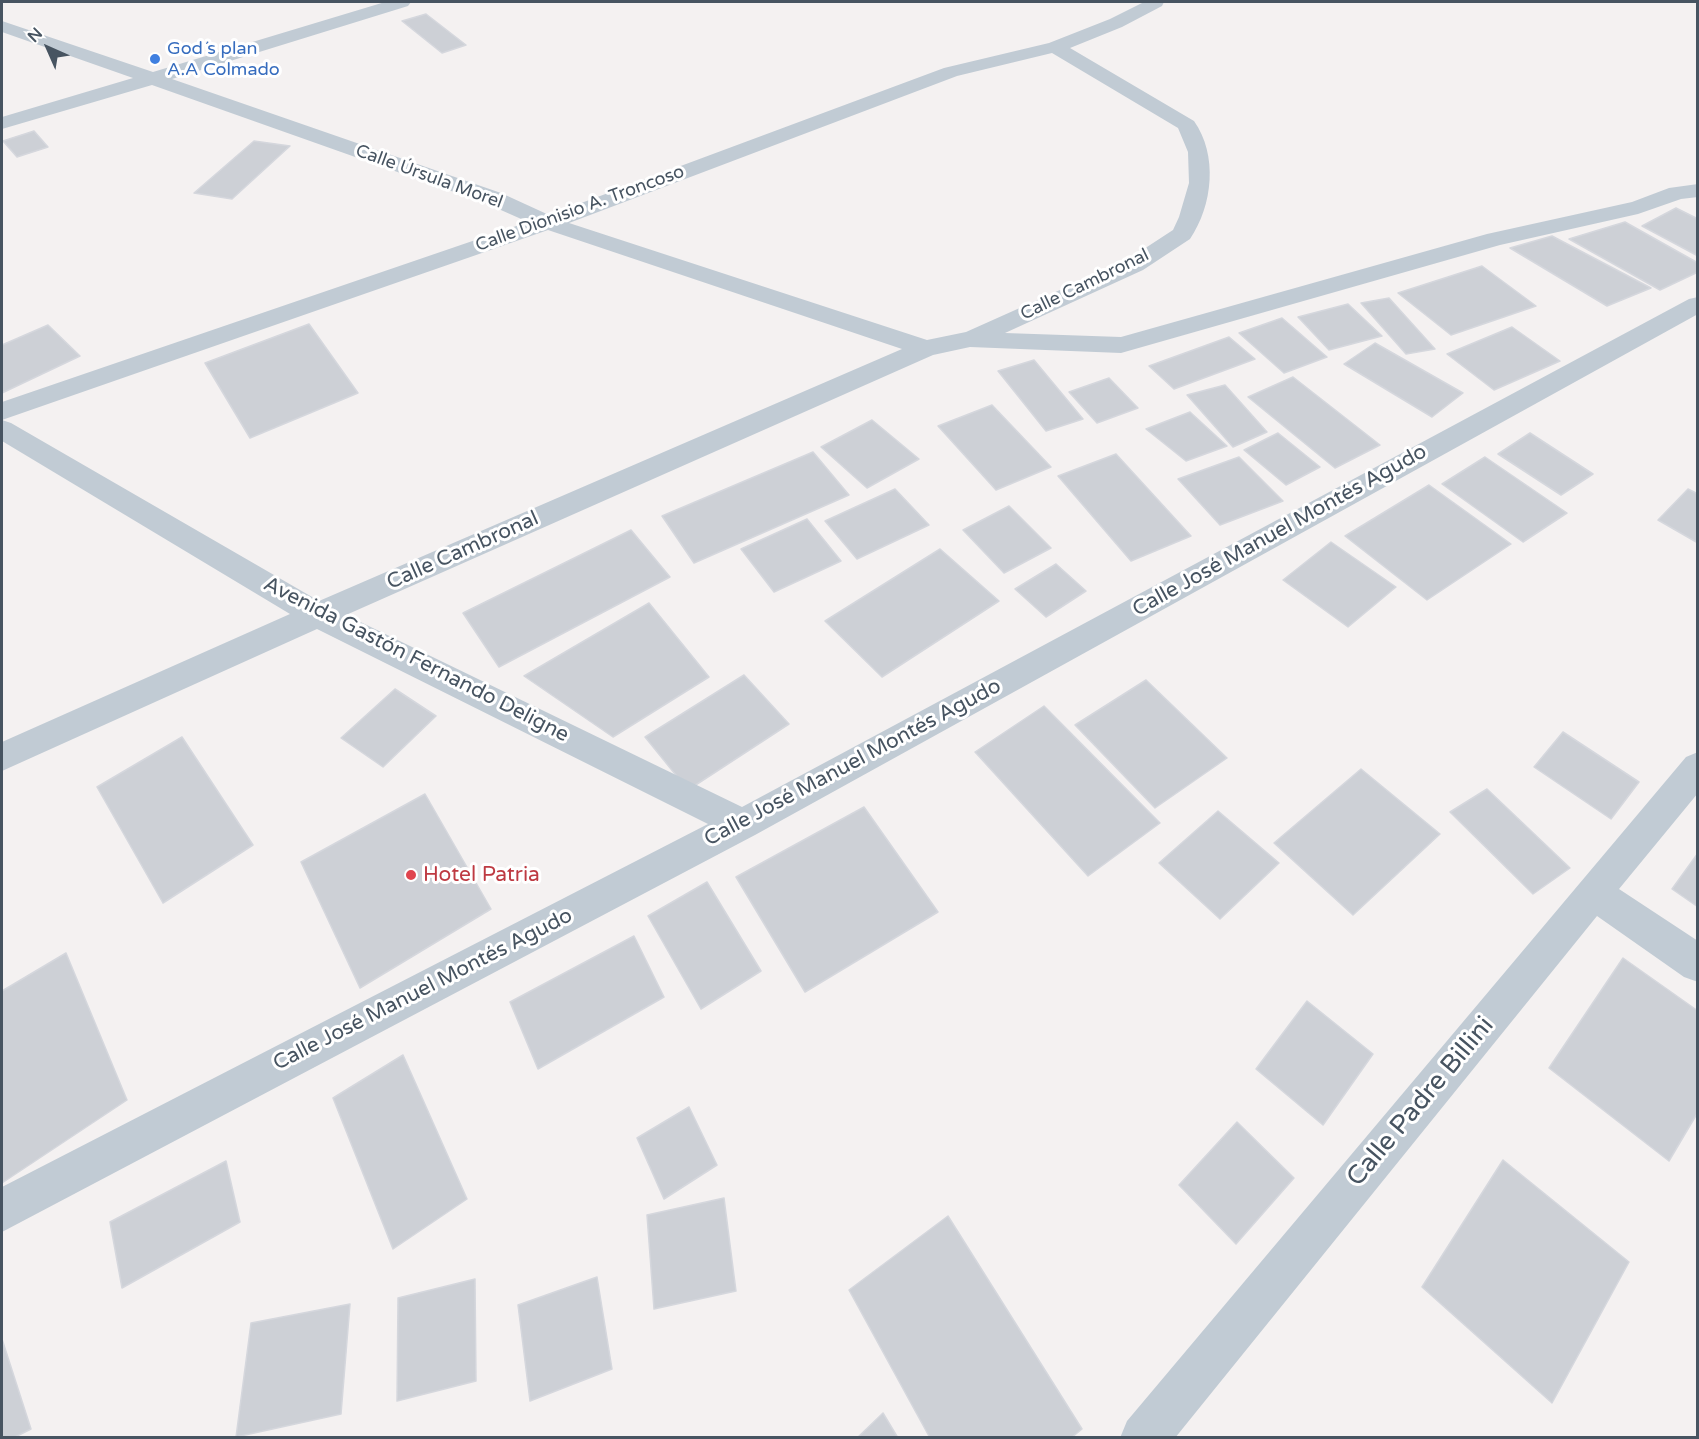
<!DOCTYPE html>
<html>
<head>
<meta charset="utf-8">
<style>
  body { margin:0 }
  #map { position:relative; width:1699px; height:1439px; overflow:hidden; background:#f4f1f1; font-family:"Varela Round",sans-serif }
  canvas { display:block }
  .frame { position:absolute; inset:0; border:3px solid #475461; pointer-events:none }
  .north { position:absolute; left:18px; top:18px; width:60px; height:60px; -webkit-text-stroke:4px #fff; paint-order:stroke; rotate:315deg; font-size:16px; font-weight:700; line-height:24px; text-align:center; color:#475461 }
  .north::after { content:''; display:block; margin:auto; width:21px; height:27px; background:#475461; clip-path:polygon(50% 0,100% 100%,50% 72%,0 100%) }
</style>
</head>
<body>
<div id="map">
<canvas width="1699" height="1439"></canvas>
<div class="frame"></div>
<div class="north">N</div>
</div>
<script>
const ctx = document.querySelector('canvas').getContext('2d');
ctx.lineJoin = 'round';
function paint(path, color) { ctx.fillStyle = color; ctx.fill(path, 'evenodd'); }
function trace(path, color, width, dash) { ctx.strokeStyle = color; ctx.lineWidth = width; ctx.lineCap = dash ? 'butt' : 'round'; ctx.setLineDash(dash || []); ctx.stroke(path); }
function drawText(font, color, halo, rows, align = 'center') {
  ctx.font = font + ' "Varela Round",sans-serif'; ctx.lineWidth = 6; ctx.setLineDash([]); ctx.textBaseline = 'middle'; ctx.strokeStyle = halo; ctx.fillStyle = color; for (const [text, x, y, turn = 0] of rows) {
    ctx.save(); ctx.translate(x, y); ctx.rotate((+turn || 0) * Math.PI / 180); ctx.textAlign = isNaN(turn) ? turn : align; if (halo) ctx.strokeText(text, 0, 0); ctx.fillText(text, 0, 0); ctx.restore();
  }
}
const building = new Path2D(`
  M426,14l40,31 -24,8 -40,-32z
  M34,131l14,16 -31,10 -14,-16z
  M254,141l36,5 -58,53 -38,-6z
  M1676,208l22,11v37l-56,-30z
  M1625,222l73,41v9l-38,18 -91,-51z
  M1552,236l99,52 -44,18 -97,-58z
  M1482,266l54,40 -85,29 -53,-42z
  M1389,298l46,51 -29,5 -45,-51z
  M1348,304l34,32 -53,14 -31,-33z
  M1282,318l45,39 -43,16 -45,-40z
  M309,324l49,69 -108,45 -45,-75z
  M48,325l32,31 -78,37v-48z
  M1512,327l48,34 -66,29 -47,-36z
  M1229,337l26,22 -81,30 -25,-23z
  M1375,343l88,50 -31,24 -88,-53z
  M1034,360l49,59 -37,12 -48,-60z
  M1293,377l87,68 -45,23 -87,-71z
  M1109,378l29,30 -41,15 -28,-31z
  M1225,385l42,47 -34,15 -46,-52z
  M992,405l59,62 -55,23 -58,-64z
  M1190,412l37,34 -41,15 -40,-32z
  M872,420l47,39 -52,29 -46,-41z
  M1278,433l42,34 -34,18 -42,-35z
  M1530,433l63,41 -32,21 -63,-41z
  M813,452l36,43 -155,68 -32,-47z
  M1116,454l75,82 -60,25 -73,-85z
  M1239,457l44,44 -63,24 -42,-46z
  M1485,457l82,56 -44,29 -81,-58z
  M1429,485l82,59 -84,56 -82,-64z
  M895,489l34,36 -72,34 -32,-38z
  M1688,489l10,5v49l-40,-23z
  M1009,506l42,42 -47,25 -41,-43z
  M807,519l34,42 -67,31 -33,-43z
  M631,530l39,47 -171,90 -36,-54z
  M1331,542l65,45 -48,40 -65,-47z
  M940,549l59,52 -117,76 -57,-56z
  M1056,564l30,27 -40,26 -31,-28z
  M649,603l60,74 -96,60 -89,-61z
  M744,675l45,49 -101,66 -43,-53z
  M1146,680l81,78 -72,50 -80,-83z
  M395,689l41,27 -53,51 -42,-29z
  M1044,706l116,117 -72,53 -113,-124z
  M1563,732l76,50 -28,37 -77,-52z
  M182,737l71,108 -90,58 -66,-116z
  M1361,769l79,65 -87,81 -79,-72z
  M1487,789l83,79 -37,26 -83,-82z
  M425,794l66,115 -131,79 -59,-126z
  M864,807l74,105 -133,80 -69,-115z
  M1218,811l61,52 -59,56 -61,-56z
  M1698,853v54l-26,-18z
  M707,882l54,89 -60,38 -53,-93z
  M634,936l30,61 -126,72 -28,-67z
  M66,953l61,147 -125,83v-192z
  M1623,958l75,53v101l-29,49 -120,-93z
  M1307,1001l66,53 -50,71 -67,-56z
  M403,1055l64,144 -74,50 -60,-151z
  M689,1107l28,58 -53,34 -27,-61z
  M1237,1122l57,56 -58,66 -57,-59z
  M1503,1160l126,102 -77,141 -130,-116z
  M226,1161l14,61 -118,66 -12,-66z
  M724,1198l12,93 -82,18 -7,-94z
  M948,1216l134,213 -11,9h-141l-81,-148z
  M597,1277l15,92 -82,32 -12,-96z
  M475,1279l1,102 -79,20 1,-103z
  M350,1304l-9,110 -105,23 15,-114z
  M2,1339l29,90 -18,9h-11z
  M883,1413l15,25h-41z`);
const minor = new Path2D(`
  M385,2h26l-3,4 -236,73 329,114 48,22 395,-147 105,-25 61,-24 34,-17h20l-2,4 -40,21 -52,21 124,73c24,34 19,84 -4,118l-47,31 -138,63 116,4 366,-103 145,-32 37,-14 29,-4v13l-17,2 -43,15 -138,31 -379,108 -151,-6 -37,8 -587,260 396,192 947,-508 9,-2v17l-943,521 -753,397v-45l706,-363 -391,-195 -315,142v-29l288,-128 -288,-173v-21l9,3 308,178 583,-252 -354,-119 -546,190v-18l526,-180 -43,-19 -333,-118 -150,44v-12l131,-39 -131,-46v-11l151,51zM1052,53l126,75 10,24 1,31 -10,34 -6,13 -46,30 -161,72 -39,8 -358,-117 388,-147z
  M1698,752v41l-79,96 79,52v41l-14,-5 -87,-61 -422,522h-55l7,-17 559,-664z`);
const markers = [
  [155,59,6,"#3f7fe0"],
  [411,875,6,"#e0444e"]
];
const farShopnames = [
  ["God´s plan",167,49],
  ["A.A Colmado",167,70]
];
const farStreetnames = [
  ["Calle Úrsula Morel",429,177,20],
  ["Calle Dionisio A. Troncoso",580,209,-20],
  ["Calle Cambronal",1085,285,-26]
];
const streetNames = [
  ["Calle José Manuel Montés Agudo",1280,531,-29],
  ["Calle Cambronal",463,551,-24],
  ["Avenida Gastón Fernando Deligne",416,660,27],
  ["Calle José Manuel Montés Agudo",853,763,-28],
  ["Calle José Manuel Montés Agudo",423,990,-27]
];
const healthNames = [
  ["Hotel Patria",423,875]
];
const nearStreetnames = [
  ["Calle Padre Billini",1421,1102,-50]
];
paint(building, '#cdd0d6');
trace(building, '#d5d7dd', 1.5);
paint(minor, '#c1cbd4');
for (const [x, y, r, color] of markers) { const dot = new Path2D(); dot.arc(x, y, r, 0, 2 * Math.PI); ctx.fillStyle = color; ctx.fill(dot); trace(dot, '#fff', 2); }
drawText('18px', '#366cbe', '#fff', farShopnames, 'left');
drawText('18px', '#475461', '#fff', farStreetnames);
drawText('21px', '#475461', '#fff', streetNames);
drawText('21px', '#be3a42', '#fff', healthNames, 'left');
drawText('26px', '#475461', '#fff', nearStreetnames);
</script>
</body>
</html>
